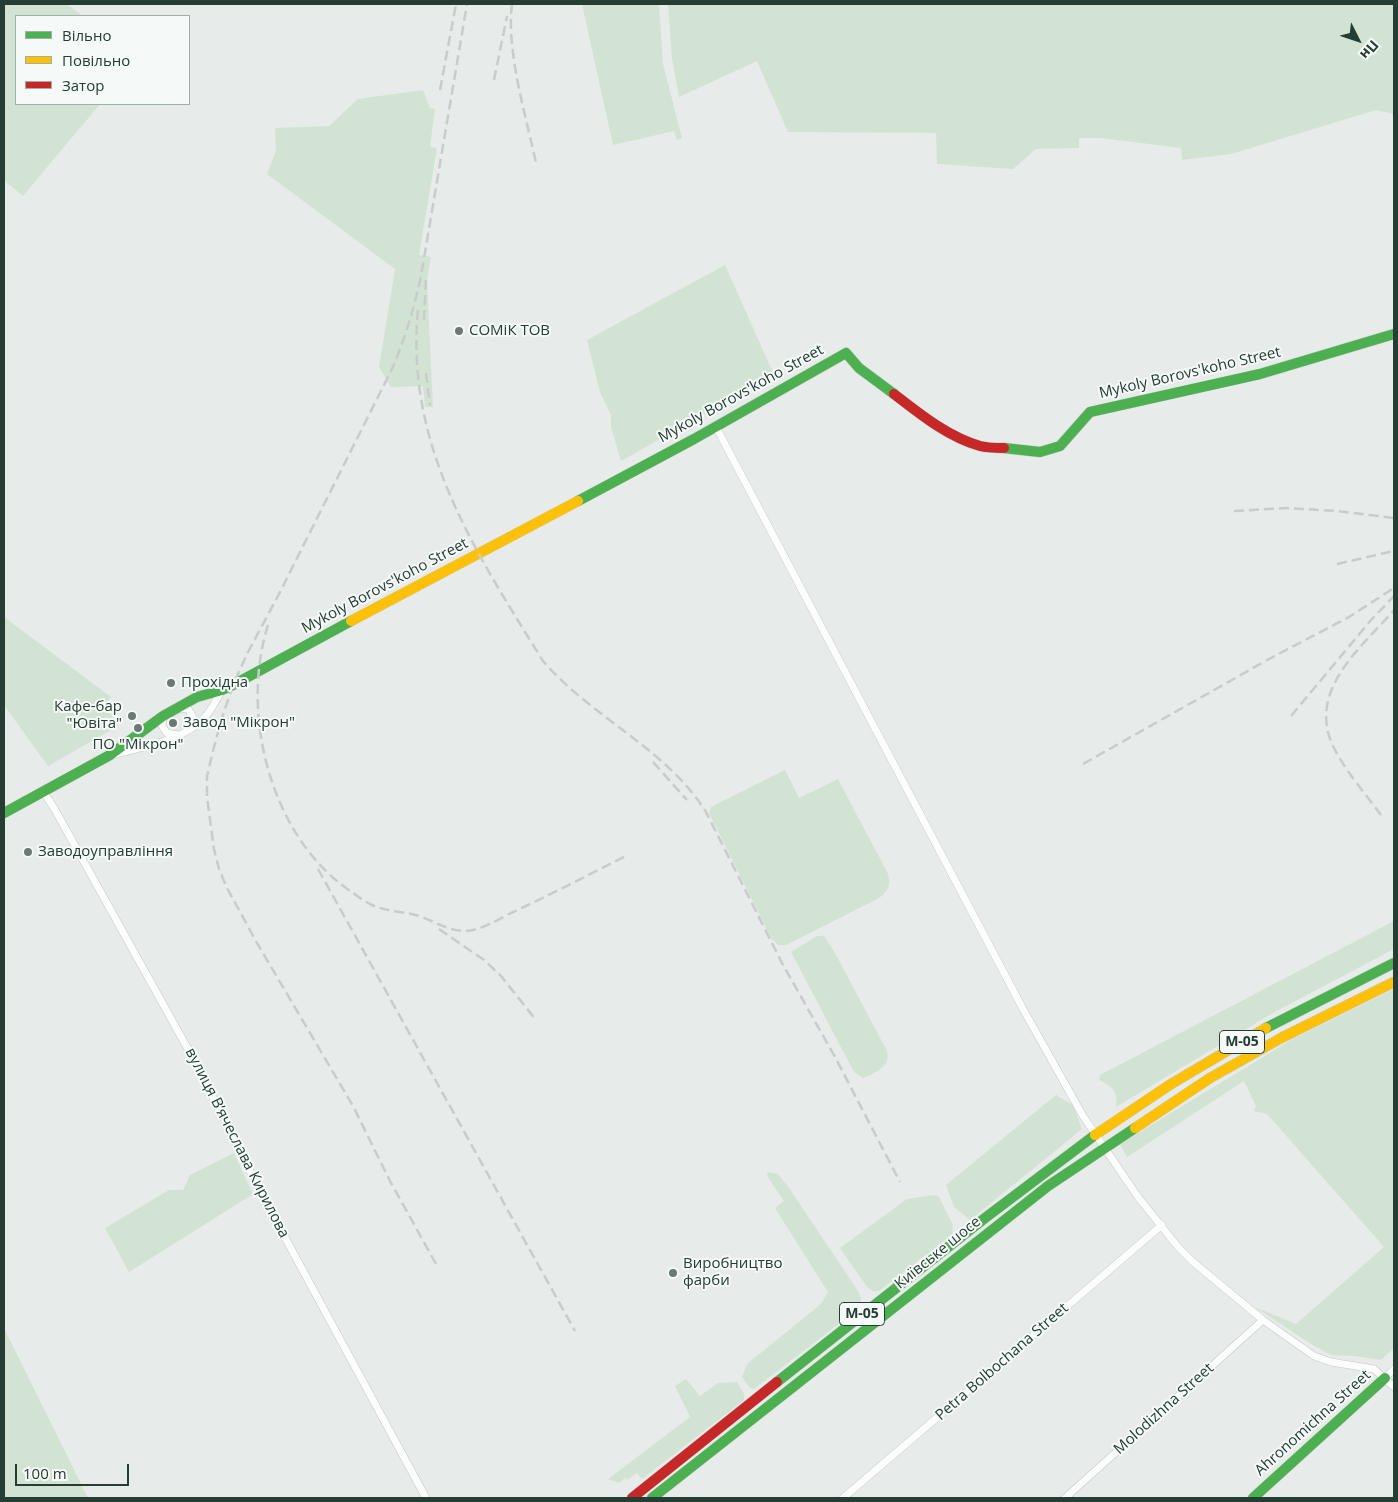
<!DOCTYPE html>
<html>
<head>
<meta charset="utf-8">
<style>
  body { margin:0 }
  #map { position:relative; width:1398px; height:1502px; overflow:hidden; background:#e7ebe9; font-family:"Open Sans",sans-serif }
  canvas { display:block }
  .frame { position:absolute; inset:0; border:5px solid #253d32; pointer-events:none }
  .legend { position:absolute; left:15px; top:15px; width:175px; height:90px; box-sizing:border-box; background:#f5f9f7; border:1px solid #a2aea8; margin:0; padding:6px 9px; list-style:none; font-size:15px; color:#253d32 }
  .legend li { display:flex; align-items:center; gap:10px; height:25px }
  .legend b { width:25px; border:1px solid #a2aea8 }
  .north { position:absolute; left:1333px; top:15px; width:50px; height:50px; -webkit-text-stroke:4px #f5f9f7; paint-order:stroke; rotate:131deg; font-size:14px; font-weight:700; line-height:20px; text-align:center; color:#253d32 }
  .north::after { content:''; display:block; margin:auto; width:18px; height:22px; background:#253d32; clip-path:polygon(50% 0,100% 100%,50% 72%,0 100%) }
  .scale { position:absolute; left:15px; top:1464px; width:114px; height:22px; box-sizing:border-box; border:2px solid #253d32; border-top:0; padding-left:6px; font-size:15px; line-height:18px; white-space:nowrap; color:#253d32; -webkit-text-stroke:4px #f5f9f7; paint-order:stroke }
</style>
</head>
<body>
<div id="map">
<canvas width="1398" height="1502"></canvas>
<div class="frame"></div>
<ul class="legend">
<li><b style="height:6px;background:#4caf50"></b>Вільно</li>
<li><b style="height:6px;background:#ffc107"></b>Повільно</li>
<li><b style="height:6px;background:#c62828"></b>Затор</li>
</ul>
<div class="north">Пн</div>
<div class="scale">100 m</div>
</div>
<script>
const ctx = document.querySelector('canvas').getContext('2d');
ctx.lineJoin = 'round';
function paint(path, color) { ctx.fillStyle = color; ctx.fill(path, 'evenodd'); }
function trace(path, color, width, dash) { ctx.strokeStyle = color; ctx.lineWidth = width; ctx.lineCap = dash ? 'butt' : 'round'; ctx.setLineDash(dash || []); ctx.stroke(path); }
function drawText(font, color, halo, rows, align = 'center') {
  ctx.font = font + ' "Open Sans",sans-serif'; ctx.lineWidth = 4; ctx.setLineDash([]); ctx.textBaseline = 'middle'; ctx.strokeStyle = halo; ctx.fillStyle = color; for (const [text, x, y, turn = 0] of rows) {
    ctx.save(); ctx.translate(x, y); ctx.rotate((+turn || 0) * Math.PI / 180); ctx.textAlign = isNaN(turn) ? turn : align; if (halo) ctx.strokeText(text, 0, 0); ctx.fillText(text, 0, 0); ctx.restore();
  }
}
const green = new Path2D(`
  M4,4h62l17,12h-67v88h84l-77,92 -19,-16z
  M582,4h77l4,60 19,74 -5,2 -3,-9 -61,14z
  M668,4h726v110l-18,-4 -145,44 -49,6 -1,-12 -80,-10h-22v10l-43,1 -23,20 -76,-5 -1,-31 -148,-1 -31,-71 -78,36 -7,-39z
  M423,90l7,18 5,1 -5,38 7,1 -18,107 12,2 -4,23 6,127h-8l-2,-21 -32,1 -12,-20 16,-98 -128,-95 9,-24 -1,-22 54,-2 29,-27z
  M725,265l49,110 -153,86 -10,-34v-12l-11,-23 -13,-52z
  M4,617l107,80 -6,7 13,22 -70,40 -44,-61z
  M785,770l14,28 39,-19 50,95c3,12 0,17 -9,24l-93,47h-8l-7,-7 -62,-125 2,-6z
  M1394,921v28l-123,65 -155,93c2,-16 -3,-20 -17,-27l1,-5z
  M817,936h7l11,17 52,98c4,16 -11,21 -24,27l-9,-6 -63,-120z
  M1394,989v359l-13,12 -27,-4 -23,-1 -20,-11 -56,-37 41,17 88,-77 -117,-133 -13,-3 2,-5 -12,-25 -117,76 -7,-13 171,-104z
  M1056,1095l17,10 9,24 -112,91 -16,-13 -8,-22z
  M234,1153l19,41 -124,78 -24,-44 64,-38h14l7,-15z
  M768,1172l10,2 9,11 69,103c5,8 7,13 2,21l-104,80 -4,-1 -8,-11 5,-13 74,-60 7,-12 -53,-84 9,-7 -17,-25z
  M934,1195l5,2 14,28 -1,10 -73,56h-6l-6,-4 -27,-39 67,-49z
  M4,1328l84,170h-84z
  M686,1379l14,17 18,-13 19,-1 7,12v6l-102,79 -5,-6 -10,7 -2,-2 -6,5 -11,-4 82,-62 -15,-31z`);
const street = new Path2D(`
  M716,427l307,582 60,107 55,81 40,50 15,15 70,58 51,36 17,6 43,7 20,18
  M178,708l10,1 5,8 -4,12
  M163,716l-1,10 5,7 11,2
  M112,755c28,-7 75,-16 93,-38 7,-8 12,-18 17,-27
  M43,791l11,17 140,252 68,135 164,303
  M1385,1378l9,-9
  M843,1498l319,-273
  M1065,1498l198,-178`);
const fast = new Path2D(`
  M1004,448l36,4 20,-6 30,-34 170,-38 134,-40
  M578,501l116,-62 152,-86 13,15 35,26
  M4,813l106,-58 53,-39 34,-19 25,-7 11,-5 118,-64
  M1266,1028l128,-65
  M777,1382l208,-164 110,-83
  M652,1498l396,-312 87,-58
  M1253,1498l132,-120`);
const slow = new Path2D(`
  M351,621l227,-120
  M1135,1128l75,-50 73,-41 111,-55
  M1095,1135l76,-51 95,-56`);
const jam = new Path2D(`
  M894,394c26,20 54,43 86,52 8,2 16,2 24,2
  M632,1498l145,-116`);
const rail = new Path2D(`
  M512,4c-6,47 14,112 24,159
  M494,80l13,-64
  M440,90l16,-86
  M418,310c-13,136 57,241 125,351 49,57 123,87 163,151l76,151 53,94 65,125
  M424,320l2,-42
  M426,373l4,32
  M1234,511l52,-3 51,3 57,7
  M1337,564l57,-13
  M268,625c-28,88 2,208 78,263 9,6 17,13 26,17 16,7 28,6 44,10 17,5 31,16 50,16 15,-1 32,-11 45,-18 39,-18 77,-38 115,-57
  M1291,716l80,-96 23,-24
  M653,762l34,38
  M1083,764l186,-105 80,-42 45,-29
  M1381,815c-16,-22 -36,-44 -48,-69 -26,-56 28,-98 61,-136
  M318,869l257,462
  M439,929l45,31 17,16 35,44
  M436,1264l-46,-83 -37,-75 -96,-163 -30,-55 -8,-19 -5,-20 -7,-52v-21l6,-25 8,-30 12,-36 15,-33 30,-56 114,-227c13,-31 22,-60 29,-93l46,-272`);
const markers = [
  [459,331,5,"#697a72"],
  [171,683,5,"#697a72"],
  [132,716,5,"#697a72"],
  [173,723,5,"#697a72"],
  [138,728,5,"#697a72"],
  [28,852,5,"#697a72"],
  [673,1273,5,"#697a72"]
];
const shields = [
  [1242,1042,45],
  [862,1314,45]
];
const shieldNames = [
  ["М-05",1242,1042],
  ["М-05",862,1314]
];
const poiNames = [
  ["СОМіК ТОВ",469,331],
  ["Прохідна",181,683],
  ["Кафе-бар",122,707,"right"],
  ["\"Ювіта\"",122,724,"right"],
  ["Завод \"Мікрон\"",183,723],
  ["ПО \"Мікрон\"",138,745,"center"],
  ["Заводоуправління",38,852],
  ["Виробництво",683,1264],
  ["фарби",683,1281]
];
const streetNames = [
  ["Mykoly Borovs'koho Street",1190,373,-13],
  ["Mykoly Borovs'koho Street",741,394,-29],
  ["Mykoly Borovs'koho Street",385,586,-28],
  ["вулиця Вʼячеслава Кирилова",237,1143,63],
  ["Київське шосе",938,1253,-39],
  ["Petra Bolbochana Street",1002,1362,-41],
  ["Molodizhna Street",1164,1409,-42],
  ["Ahronomichna Street",1313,1423,-42]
];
paint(green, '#d2e3d4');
trace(street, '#c4c8c6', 8);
trace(fast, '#c3c9c6', 11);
trace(slow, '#c3c9c6', 11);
trace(jam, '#c3c9c6', 11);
trace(street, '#fbfcfc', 7);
trace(fast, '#4caf50', 10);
trace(slow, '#ffc107', 10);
trace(jam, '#c62828', 10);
trace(rail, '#c8ccca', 2.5, [10, 5]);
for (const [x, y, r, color] of markers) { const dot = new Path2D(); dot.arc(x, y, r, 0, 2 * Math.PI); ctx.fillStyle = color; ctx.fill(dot); trace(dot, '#f5f9f7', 2); }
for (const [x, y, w] of shields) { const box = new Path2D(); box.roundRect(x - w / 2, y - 11.5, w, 23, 4); ctx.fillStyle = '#f5f9f7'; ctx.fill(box); trace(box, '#253d32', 1); }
drawText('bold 14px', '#253d32', null, shieldNames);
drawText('15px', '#253d32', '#f5f9f7', poiNames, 'left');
drawText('15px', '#253d32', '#f5f9f7', streetNames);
</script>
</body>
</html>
